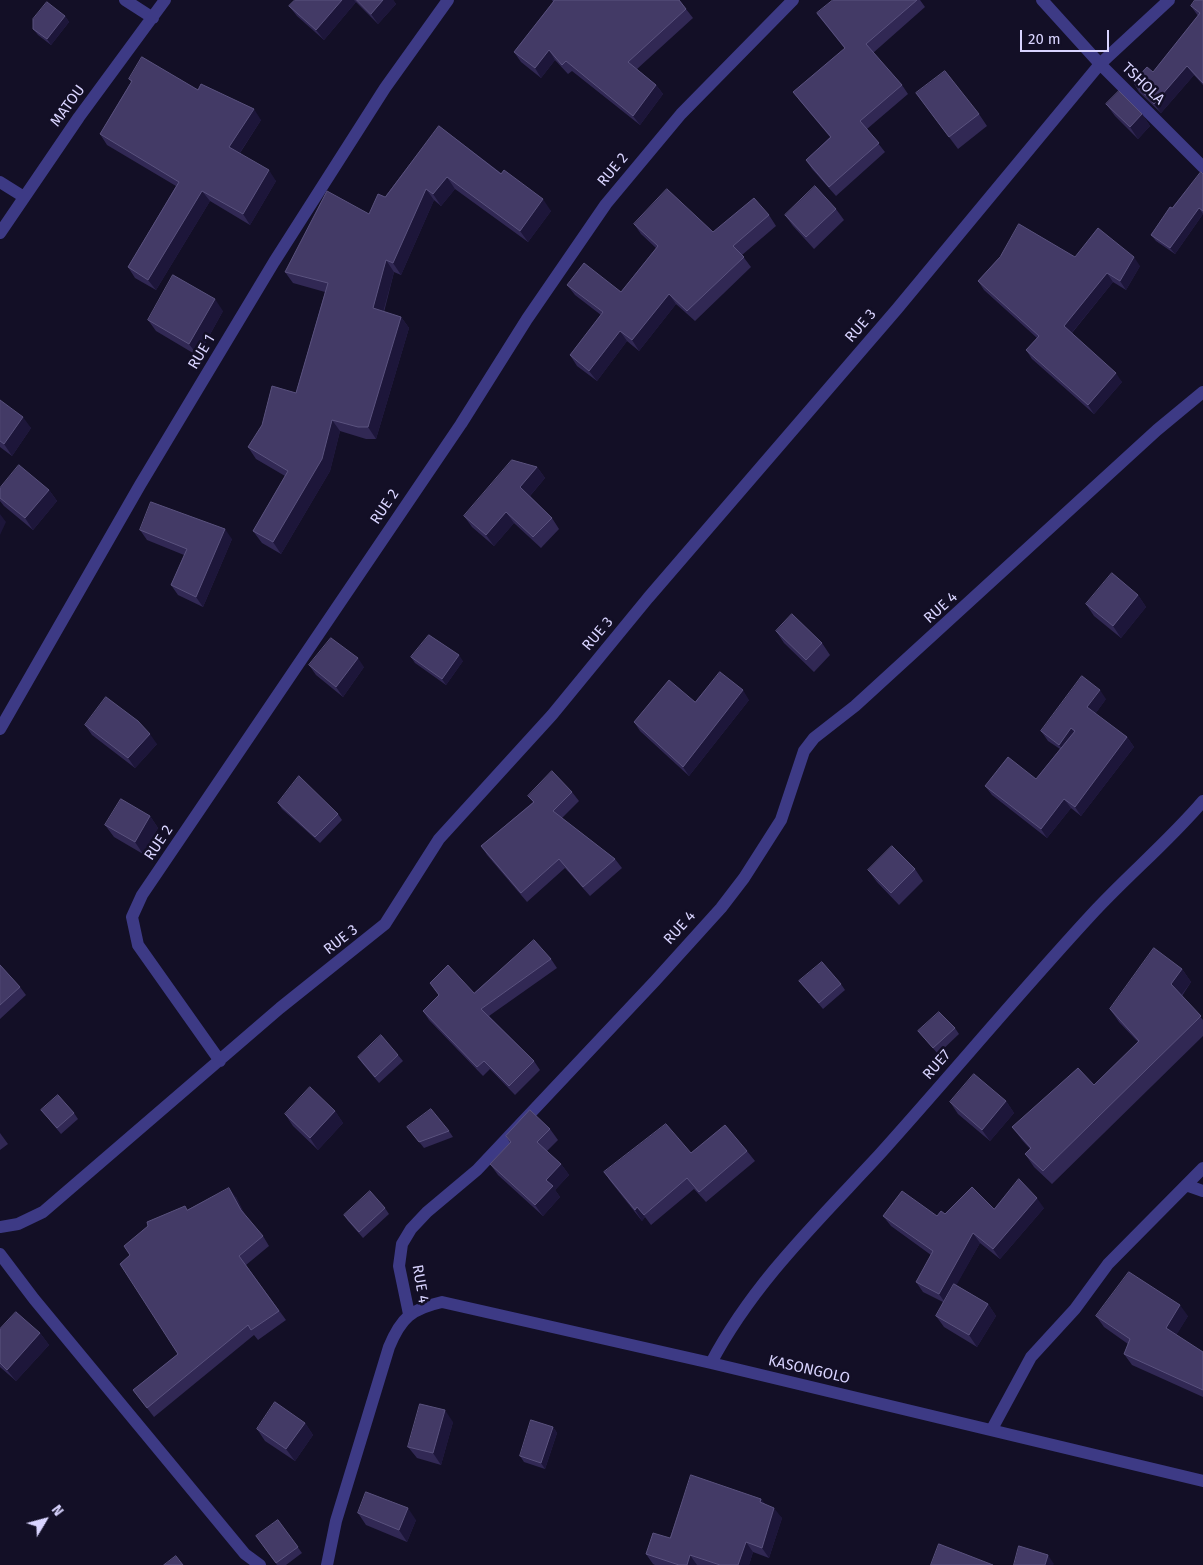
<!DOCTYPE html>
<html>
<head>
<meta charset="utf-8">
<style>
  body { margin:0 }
  #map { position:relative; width:1203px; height:1565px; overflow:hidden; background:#130f26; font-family:"Fira Sans",sans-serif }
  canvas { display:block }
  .north { position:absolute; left:20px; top:1495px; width:50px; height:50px; -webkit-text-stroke:4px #130f26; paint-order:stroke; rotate:53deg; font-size:14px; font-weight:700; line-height:20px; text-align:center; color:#d9d4ff }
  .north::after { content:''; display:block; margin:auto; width:18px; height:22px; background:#d9d4ff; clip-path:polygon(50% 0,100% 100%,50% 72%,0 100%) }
  .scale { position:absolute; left:1020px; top:30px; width:89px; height:22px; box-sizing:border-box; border:2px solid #d9d4ff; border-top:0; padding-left:6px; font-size:15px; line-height:18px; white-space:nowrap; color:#d9d4ff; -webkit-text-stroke:4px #130f26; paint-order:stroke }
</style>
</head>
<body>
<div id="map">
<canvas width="1203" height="1565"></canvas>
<div class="north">N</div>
<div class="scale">20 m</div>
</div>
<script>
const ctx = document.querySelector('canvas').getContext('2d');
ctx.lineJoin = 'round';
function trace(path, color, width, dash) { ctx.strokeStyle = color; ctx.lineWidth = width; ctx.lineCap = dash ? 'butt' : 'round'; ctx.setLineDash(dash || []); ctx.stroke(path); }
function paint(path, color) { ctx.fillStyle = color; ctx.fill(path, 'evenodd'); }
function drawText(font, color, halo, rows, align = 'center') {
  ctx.font = font + ' "Fira Sans",sans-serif'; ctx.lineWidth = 5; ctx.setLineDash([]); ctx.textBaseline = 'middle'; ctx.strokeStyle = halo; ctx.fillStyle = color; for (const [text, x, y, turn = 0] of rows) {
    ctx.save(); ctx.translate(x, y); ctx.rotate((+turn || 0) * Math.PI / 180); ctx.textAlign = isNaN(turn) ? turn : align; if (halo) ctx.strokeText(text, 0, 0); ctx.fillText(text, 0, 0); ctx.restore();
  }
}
const street = new Path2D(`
  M125,0l28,18
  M1042,0l58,64 103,103
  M0,182l24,15
  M0,233l79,-116 86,-117
  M0,729l140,-244 134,-223 111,-174 63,-88
  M220,1061l-82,-116 -6,-28 10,-22 319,-471 66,-105 79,-115 75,-90 112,-114
  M1186,1185l17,6
  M0,1227l18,-3 25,-12 237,-204 105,-84 54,-85 113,-124 96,-117 249,-289 203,-245 69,-64
  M0,1254l34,45 211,255 15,11
  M409,1314l-10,-48 3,-22 9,-15 16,-17 50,-42 178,-189 66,-73 23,-30 37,-58 23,-69 10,-13 41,-32 302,-276 46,-38
  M711,1363c42,-80 107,-142 168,-208 72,-80 140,-162 213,-241 36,-39 77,-73 111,-113
  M992,1429l39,-72 44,-48 33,-45 95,-96
  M327,1565l9,-44 53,-174c12,-29 22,-38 53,-45l269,61 492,118`);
const wall = new Path2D(`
  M295,0h98l3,4 -18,20 -22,-22 -32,38 -27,-24 -8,-10z
  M552,0h127l14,18 -56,51 19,16 7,9 -23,31 -68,-54 -4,3 -13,-14 -14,18 -20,-16 -7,-10 39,-50z
  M833,0h87l5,7 -52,46 29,32 6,9 -41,35 18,23 -49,44 -24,-27 -6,-9 24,-23 -30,-36 -7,-9 52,-43 -28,-35z
  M1203,0v85l-9,-10 -33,38 -22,-21 -6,-10 20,-10 45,-56 -7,-10z
  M65,16l4,6 -18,23 -13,-10 -5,-6z
  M129,79l69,11 63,30 -21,33 36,28 -26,44 -40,-24 -54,89 -21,-12 -7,-11 48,-81 -69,-41 -7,-11 31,-52z
  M916,93l63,21 8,12 -29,23z
  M1106,104l36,10 8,12 -12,13 -23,-23z
  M439,126l112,85 -23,31 -73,-53 -14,17 -7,-6 -33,75 -7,-3 -10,40 17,5 8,11 -33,111h-10l-26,-8 -10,40 -49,83 -19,-11 -9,-12 32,-55 -29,-17 -8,-12 48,-54 29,-101 -32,-9 -8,-11 84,-58 16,-17z
  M1203,174v40l-28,40 -19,-13 -5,-6 21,-27z
  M836,209l8,11 -30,29 -21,-23 -8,-11z
  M769,215l7,11 -34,29 9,12 -56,54 -19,-17 -37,47 -12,-10 -30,40 -20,-15 -7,-11 31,-40 -26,-20 -8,-10 54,7 35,-44 -15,-14 -7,-10 79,8z
  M1000,257h75l65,9 -14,24 -13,-8 -41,51 50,49 -28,32 -62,-55 -6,-9 11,-12 -53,-48 -6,-9z
  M223,311l-25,45 -42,-25 -8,-11z
  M0,400l31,28 -19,28 -12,-9z
  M537,467l8,11 -15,18 22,22 7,11 -18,19 -27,-25 -20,23 -22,-19 -8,-11z
  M0,488l49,2 8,11 -24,29 -29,-24 -4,-5z
  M140,530l92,9 -29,68 -25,-12 -7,-10 13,-30 -37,-15z
  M1138,595l8,12 -25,31 -27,-22 -8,-12z
  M776,631l46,12 8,12 -16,17 -30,-29z
  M411,657l52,4 -17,24 -31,-22z
  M309,665l55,2 -21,30 -27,-22z
  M1106,699l-11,15 32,23 7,10 -53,69 -10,-8 -24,30 -55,-43 -7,-9 51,-7 24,-30 -12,-8 -7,-10z
  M749,700l-60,76 -49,-45 -6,-9 61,-20z
  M85,725l72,19 -22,24 -43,-33z
  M572,792l7,9 -17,17 53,41 7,9 -32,28 -25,-28 -38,34 -40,-47 -6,-9 52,-44 -5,-6z
  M278,803l60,11 4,6 -22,23 -38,-34z
  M150,816l8,12 -15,26 -29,-17 -9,-12z
  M915,869l8,12 -24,24 -22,-23 -9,-12z
  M551,959l6,9 -68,48 45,45 6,9 -25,25 -25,-26 -7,7 -54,-56 -6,-9 16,-16 -9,-12 44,10z
  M0,965l20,22 6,8 -26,24z
  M1182,969l9,13 -9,14 21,24v16l-151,148 -18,-17 -9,-13 5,-5 -8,-9 -10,-13 82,-42 44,-43 -19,-20 -9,-13z
  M799,981l42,3 4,6 -22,19 -19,-22z
  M955,1028l4,6 -21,20 -15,-17 -5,-6z
  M398,1055l5,6 -24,22 -17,-20 -4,-6z
  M1006,1101l8,12 -24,28 -32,-27 -8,-12z
  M41,1110l33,3 4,6 -17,15z
  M335,1111l8,12 -25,27 -25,-24 -8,-12z
  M407,1127l42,4 4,6 -29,11z
  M550,1129l8,11 -11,11 14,13 8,11 -14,15 5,7 -17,19 -45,-41 -8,-11 20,-21 -4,-7z
  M0,1133l8,11 -8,6z
  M747,1151l8,10 -49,41 -12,-13 -43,36 -6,-8 -3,4 -31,-39 -7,-10 87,-19z
  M236,1197l9,18 18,21 6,10 -23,19 40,55 -28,20 -4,-5 -100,82 -21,-27 45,-36 -48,-99 -6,-9 64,-36z
  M385,1208l4,6 -26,24 -15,-17 -4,-6z
  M1044,1208l-44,51 -20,-16 -24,42 32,19 8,12 -19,31 -33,-20 -8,-11 7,-14 -20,-10 -7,-10 15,-27 -40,-29 -8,-10h54l8,-2 49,-5z
  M1096,1316h92l-12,19 27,17v45l-71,-32 -8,-11 4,-10 -24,-17z
  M0,1329l40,4 9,12 -33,36 -16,-14z
  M453,1422l-12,43 -24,-7 -9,-11z
  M305,1423l8,12 -18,26 -30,-20 -8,-12z
  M553,1427l4,6 -12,36 -21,-7 -4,-6z
  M761,1499l4,5 17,14 -13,40 -16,-6 -4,13h-94l-2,-1 -7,-10 24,-16z
  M358,1513l58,7 -9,22 -41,-17z
  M278,1520l24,33 -16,12h-9l-21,-29z`);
const shadedWall = new Path2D(`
  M342,0h12l2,2 -32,38 -8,-10z
  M383,0h10l3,4 -18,20 -7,-10z
  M65,16l4,6 -18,23 -4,-6z
  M549,50l6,10 -14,18 -6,-10z
  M1187,66l7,9 -33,38 -7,-9z
  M656,85l7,9 -23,31 -7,-9z
  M254,109l7,11 -24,37 -8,-10z
  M1142,114l8,12 -12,13 -8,-12z
  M269,170l7,11 -26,44 -7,-11z
  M447,177l8,12 -14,17 -8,-12z
  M426,189l8,11 -33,75 -8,-12z
  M202,191l8,10 -54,89 -8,-10z
  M543,199l8,12 -23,31 -8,-11z
  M1199,208l4,6 -28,40 -5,-6z
  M1134,257l6,9 -14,24 -6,-9z
  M386,260l8,12 -13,48 -8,-12z
  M1107,273l6,9 -43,53 -6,-9z
  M669,294l7,10 -37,47 -7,-11z
  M215,299l8,12 -25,45 -9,-12z
  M401,317l8,11 -33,111 -8,-12z
  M620,331l7,10 -30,40 -8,-10z
  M1116,373l6,9 -28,32 -6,-9z
  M23,417l8,11 -19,28 -8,-12z
  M332,420l8,11 -10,40 -49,83 -8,-12z
  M537,467l8,11 -17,20 -8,-11z
  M49,490l8,11 -24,29 -8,-12z
  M506,512l8,11 -20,23 -8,-11z
  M0,514l6,8 -6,13z
  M225,529l7,10 -29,68 -7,-10z
  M1138,595l8,12 -25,31 -8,-12z
  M459,655l4,6 -17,24 -4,-6z
  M358,658l6,9 -21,30 -7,-10z
  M743,690l6,10 -60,76 -6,-9z
  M1100,690l6,9 -13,18 -6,-10z
  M1071,728l7,9 -12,17 -7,-9z
  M150,734l7,10 -22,24 -7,-10z
  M1127,737l7,10 -53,69 -6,-9z
  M1064,799l7,9 -24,30 -6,-9z
  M150,816l8,12 -15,26 -8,-12z
  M1182,969l9,13 -11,15 -9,-13z
  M1006,1101l8,12 -24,28 -8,-11z
  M335,1111l8,12 -25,27 -8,-12z
  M561,1164l8,11 -14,15 5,7 -17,19 -8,-11 11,-25z
  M229,1188l7,9 11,22 -6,-9z
  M1037,1198l7,10 -44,51 -7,-10z
  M637,1207l8,10 -3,4 -7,-11z
  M973,1233l7,10 -34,61 -7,-10z
  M988,1304l8,12 -19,31 -8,-12z
  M1180,1305l8,11 -14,23 -8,-11z
  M40,1333l9,12 -33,36 -9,-11z
  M445,1410l8,12 -12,43 -8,-12z
  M305,1423l8,12 -18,26 -9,-12z
  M553,1427l4,6 -12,36 -4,-6z
  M761,1499l8,10 -9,-7z
  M408,1508l8,12 -9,22 -8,-12z
  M774,1508l8,10 -13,40 -7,-10z
  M746,1542l7,10 -4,13h-11z
  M690,1555l7,10h-10z
  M1048,1555l6,9 -1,1h-8z`);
const building = new Path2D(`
  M295,0h47l-26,30 -27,-24z
  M357,0h26l-12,14z
  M554,0h125l7,9 -58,53 28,23 -23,31 -67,-55 -4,4 -13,-15 -14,18 -21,-16 40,-51z
  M833,0h84l-51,44 36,41 -42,36 19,22 -50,44 -23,-27 25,-23 -38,-45 52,-44 -28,-35z
  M1195,0h8v83l-16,-17 -33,38 -21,-22 14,-15 6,5 47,-59 -9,-7z
  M47,2l18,14 -18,23 -14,-10v-10z
  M142,57l56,33 3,-6 53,25 -25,38 40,23 -26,44 -41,-23 -54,89 -20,-13 51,-85 -79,-48 32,-53 -3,-2z
  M945,71l34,43 -30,23 -33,-44z
  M1119,91l23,23 -12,13 -24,-23z
  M439,126l62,48 3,-4 39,29 -23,32 -73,-54 -14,17 -7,-5 -33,74 -7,-3 -13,48 28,9 -33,110h-10l-26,-7 -10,39 -49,83 -20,-11 35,-60 -40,-24 14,-22 10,-39 24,7 32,-110 -43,-11 42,-81 42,23 9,-20 7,3z
  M1201,172l2,2v37l-4,-3 -29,40 -19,-13 19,-28 2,1z
  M815,186l21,23 -30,28 -21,-22z
  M667,189l46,43 41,-34 15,17 -36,31 11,11 -57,54 -18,-17 -37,46 -12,-9 -31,40 -19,-16 33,-43 -36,-27 17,-22 37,29 37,-46 -24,-22z
  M1019,224l56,33 23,-29 36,29 -14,24 -13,-8 -43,53 52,47 -28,32 -62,-55 13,-14 -61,-55 22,-24z
  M173,275l42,24 -26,45 -41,-24z
  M0,400l23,17 -19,27 -4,-3z
  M512,460l25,7 -17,20 32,31 -19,19 -27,-25 -20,23 -22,-19z
  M19,465l30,25 -24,28 -25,-20v-10z
  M151,502l74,27 -29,68 -25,-12 16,-36 -47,-19z
  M1112,573l26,22 -25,31 -27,-22z
  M792,614l30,29 -16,17 -30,-29z
  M429,635l30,20 -17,24 -31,-22z
  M331,638l27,20 -22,29 -27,-22z
  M720,672l23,18 -60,77 -49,-45 35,-42 26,22z
  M1082,676l18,14 -13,17 40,30 -52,70 -11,-8 -23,30 -56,-43 23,-29 28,22 39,-48 -4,-3 -12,17 -18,-14z
  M106,697l32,24 12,13 -22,24 -43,-33z
  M552,771l20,21 -19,19 62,48 -32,28 -24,-28 -38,34 -40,-47 53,-44 -6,-6z
  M299,776l39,38 -23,23 -37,-34z
  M121,799l29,17 -15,26 -30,-17z
  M892,846l23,23 -24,24 -23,-23z
  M534,940l17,19 -70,50 53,52 -25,25 -25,-25 -7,6 -54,-56 16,-16 -9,-12 18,-18 26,28z
  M1154,948l28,21 -11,15 30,32 -158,155 -18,-17 6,-6 -19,-21 66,-59 16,17 45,-44 -29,-32z
  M822,962l19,22 -22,19 -20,-22z
  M0,965l20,22 -20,18z
  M939,1012l16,16 -22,20 -15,-17z
  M381,1035l17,20 -23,22 -17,-20z
  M974,1074l32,27 -24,29 -32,-28z
  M310,1087l25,24 -25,27 -25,-24z
  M58,1095l16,18 -17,15 -16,-18z
  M431,1109l18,22 -30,11 -12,-15z
  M530,1110l20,19 -13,13 24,22 -15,16 7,6 -18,19 -45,-41 21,-22 -5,-6z
  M666,1124l25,29 34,-28 22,26 -48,41 -12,-14 -43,37 -7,-8 -2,3 -31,-38z
  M1019,1179l18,19 -44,51 -20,-16 -34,61 -23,-12 17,-31 -50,-35 19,-25 35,25 4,-5 4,3 27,-27 22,22z
  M229,1188l12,22 22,26 -24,20 40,55 -28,19 -3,-5 -101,83 -14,-18 45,-36 -58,-90 10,-9 -6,-9 24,-20 -1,-4 38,-16 2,4z
  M370,1191l15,17 -26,24 -15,-17z
  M1129,1272l51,33 -14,23 37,24v38l-79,-36 6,-15 -34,-23z
  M954,1284l34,20 -19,31 -33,-19z
  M16,1312l24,21 -33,37 -7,-7v-34z
  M275,1402l30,21 -19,26 -29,-20z
  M420,1404l25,6 -12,43 -25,-6z
  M531,1420l22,7 -12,36 -21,-7z
  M691,1475l70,24 -1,3 14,6 -12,40 -16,-6 -8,23h-18l-30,-10 -3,10h-8l-33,-11 7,-21 17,5z
  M366,1492l42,16 -9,22 -41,-17z
  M278,1520l20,27 -22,16 -20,-27z
  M939,1544l54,21h-62z
  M1019,1546l29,9 -3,10h-31z
  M176,1556l7,9h-19z`);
const streetNames = [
  ["TSHOLA",1143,84,44],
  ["MATOU",68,106,-54],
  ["RUE 2",613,170,-50],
  ["RUE 3",861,326,-49],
  ["RUE 1",202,352,-59],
  ["RUE 2",385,507,-56],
  ["RUE 4",941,608,-42],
  ["RUE 3",598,634,-50],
  ["RUE 2",159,843,-56],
  ["RUE 4",680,928,-48],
  ["RUE 3",341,940,-38],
  ["RUE7",937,1065,-49],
  ["RUE 4",420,1284,80],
  ["KASONGOLO",809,1370,13]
];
trace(street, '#3d3a85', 12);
paint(wall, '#312854');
paint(shadedWall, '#1d163a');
paint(building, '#433a66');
trace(building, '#5a527e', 1);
drawText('15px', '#d9d4ff', '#130f26', streetNames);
</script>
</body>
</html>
